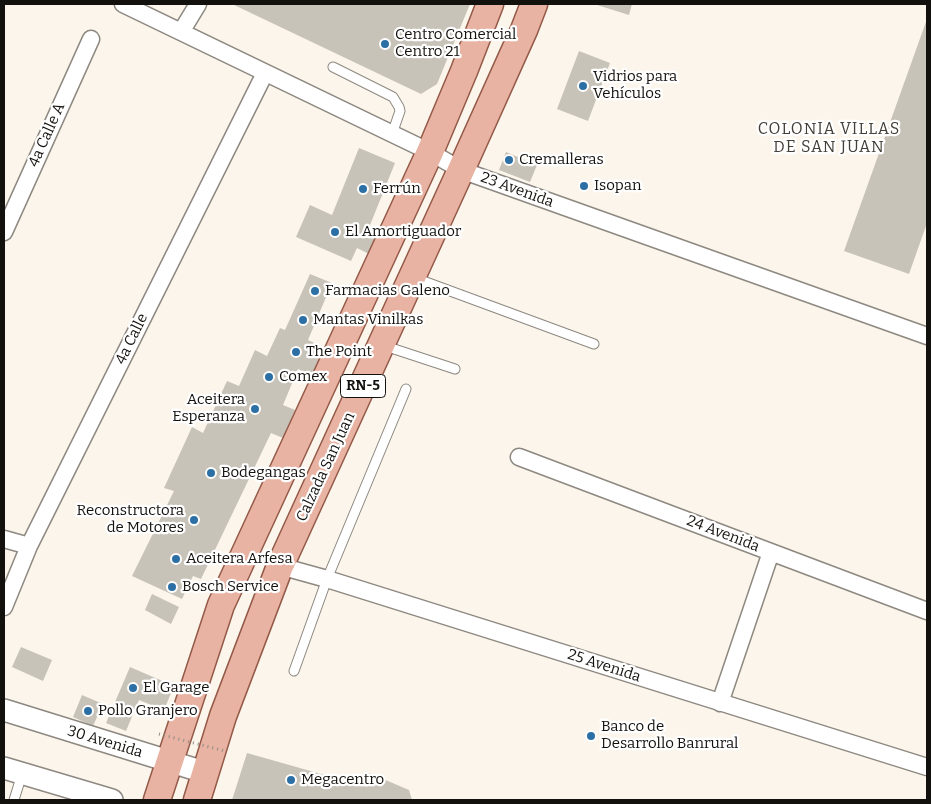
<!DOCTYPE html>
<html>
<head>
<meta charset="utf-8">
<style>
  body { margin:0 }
  #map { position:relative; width:931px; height:804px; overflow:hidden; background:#fbf5ec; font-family:Bitter,serif }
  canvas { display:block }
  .frame { position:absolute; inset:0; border:5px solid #13110e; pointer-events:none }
</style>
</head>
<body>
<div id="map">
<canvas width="931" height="804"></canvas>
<div class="frame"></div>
</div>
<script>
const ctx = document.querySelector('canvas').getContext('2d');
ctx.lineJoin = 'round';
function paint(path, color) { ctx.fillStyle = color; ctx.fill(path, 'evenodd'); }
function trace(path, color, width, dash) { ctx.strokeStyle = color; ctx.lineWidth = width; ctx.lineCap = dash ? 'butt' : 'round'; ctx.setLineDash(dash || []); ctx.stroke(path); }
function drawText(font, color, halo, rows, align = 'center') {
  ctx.font = font + ' Bitter,serif'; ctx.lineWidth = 4.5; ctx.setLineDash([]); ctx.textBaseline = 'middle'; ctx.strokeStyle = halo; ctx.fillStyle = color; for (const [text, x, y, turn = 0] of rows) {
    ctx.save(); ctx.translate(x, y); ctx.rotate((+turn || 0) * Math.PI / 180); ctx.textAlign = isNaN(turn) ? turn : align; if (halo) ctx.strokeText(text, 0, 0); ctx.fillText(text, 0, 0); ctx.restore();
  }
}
const building = new Path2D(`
  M232,4h238l-33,80 -16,10z
  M594,4h38l-3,11z
  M927,19v204l-18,51 -65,-23z
  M579,51l31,12 -22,58 -31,-12z
  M359,148l36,15 -27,67 10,4 -9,20 -12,-6 -6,13 -55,-24 14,-32 22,10z
  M506,152l31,13 -7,17 -31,-12z
  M310,274l22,9 -24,57 17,8 -12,28 -15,-7 -15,36 12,5 -12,28 -12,-5 -70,146 -8,-3 -11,23 -50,-23 42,-85 -10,-3 28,-61 11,6 24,-52 12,5 16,-36 12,6 13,-28 5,2z
  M152,594l27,13 -8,17 -26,-14z
  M21,647l31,13 -9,21 -31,-14z
  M130,667l44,19 -10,24 -25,-10 -13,31 -20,-8z
  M82,695l21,9 -10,22 -20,-9z
  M247,753l120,34 2,-14 40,17 3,10h-180z`);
const service = new Path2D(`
  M333,67l60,30 6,10 1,4 -8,23
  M415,278l179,66
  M382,345l73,24
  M294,671l33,-92 79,-190
  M14,800l8,-26`);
const minor = new Path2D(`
  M123,4l307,148 31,18 466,166
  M181,32l17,-28
  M4,232l87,-193
  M519,457l408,154
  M4,539l25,7
  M280,566l47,13 600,188
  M4,607l25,-61 236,-473
  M720,703l51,-151`);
const tertiary = new Path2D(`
  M4,710l203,63
  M4,768l108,32`);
const primary = new Path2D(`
  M157,800l64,-195 209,-453 34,-81 26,-67
  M197,800l26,-84 57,-150 181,-396 63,-140 10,-26`);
const pathBridge = new Path2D(`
  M159,734l66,17`);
const markers = [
  [385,44,5,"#2c6fa5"],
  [583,86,5,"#2c6fa5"],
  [509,160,5,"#2c6fa5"],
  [584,186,5,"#2c6fa5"],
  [363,189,5,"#2c6fa5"],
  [335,232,5,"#2c6fa5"],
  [315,291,5,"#2c6fa5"],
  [303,320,5,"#2c6fa5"],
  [296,352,5,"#2c6fa5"],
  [269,377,5,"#2c6fa5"],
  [255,409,5,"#2c6fa5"],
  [211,473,5,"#2c6fa5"],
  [194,520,5,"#2c6fa5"],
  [176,559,5,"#2c6fa5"],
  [172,587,5,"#2c6fa5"],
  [133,688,5,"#2c6fa5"],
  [88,711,5,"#2c6fa5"],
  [591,736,5,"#2c6fa5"],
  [291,780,5,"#2c6fa5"]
];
const shields = [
  [363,386,45]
];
const shieldNames = [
  ["RN-5",363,386]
];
const poiNames = [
  ["Centro Comercial",395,35],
  ["Centro 21",395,52],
  ["Vidrios para",593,77],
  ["Vehículos",593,94],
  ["Cremalleras",519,160],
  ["Isopan",594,186],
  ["Ferrún",373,189],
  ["El Amortiguador",345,232],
  ["Farmacias Galeno",325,291],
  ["Mantas Vinilkas",313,320],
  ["The Point",306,352],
  ["Comex",279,377],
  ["Aceitera",245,400,"right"],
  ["Esperanza",245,417,"right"],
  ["Bodegangas",221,473],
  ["Reconstructora",184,511,"right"],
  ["de Motores",184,528,"right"],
  ["Aceitera Arfesa",186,559],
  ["Bosch Service",182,587],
  ["El Garage",143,688],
  ["Pollo Granjero",98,711],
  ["Banco de",601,727],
  ["Desarrollo Banrural",601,744],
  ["Megacentro",301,780]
];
const streetNames = [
  ["4a Calle A",47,135,-66],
  ["23 Avenida",517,190,20],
  ["4a Calle",132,339,-64],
  ["Calzada San Juan",326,467,-65],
  ["24 Avenida",723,534,21],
  ["25 Avenida",604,666,18],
  ["30 Avenida",105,742,17]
];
const neighbourhoodNames = [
  ["COLONIA VILLAS",829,130],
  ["DE SAN JUAN",829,148]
];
paint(building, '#c8c3b9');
trace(service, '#8d8880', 11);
trace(minor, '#8d8880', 19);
trace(tertiary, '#8d8880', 24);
trace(primary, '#945947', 29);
trace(service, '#fff', 9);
trace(minor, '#fff', 16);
trace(tertiary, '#fff', 21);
trace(primary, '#e9b3a3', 26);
trace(pathBridge, '#8f8b85', 3, [1, 4]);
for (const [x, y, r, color] of markers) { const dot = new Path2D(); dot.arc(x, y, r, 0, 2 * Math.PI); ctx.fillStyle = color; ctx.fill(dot); trace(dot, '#fff', 2); }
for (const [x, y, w] of shields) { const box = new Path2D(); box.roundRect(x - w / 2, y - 11.5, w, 23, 4); ctx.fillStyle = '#fff'; ctx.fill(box); trace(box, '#13110e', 1); }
drawText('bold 14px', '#13110e', null, shieldNames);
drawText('15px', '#13110e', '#fff', poiNames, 'left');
drawText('15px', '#13110e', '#fff', streetNames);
ctx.letterSpacing = '1px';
drawText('16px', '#433e37', '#fff', neighbourhoodNames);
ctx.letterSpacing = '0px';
</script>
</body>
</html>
